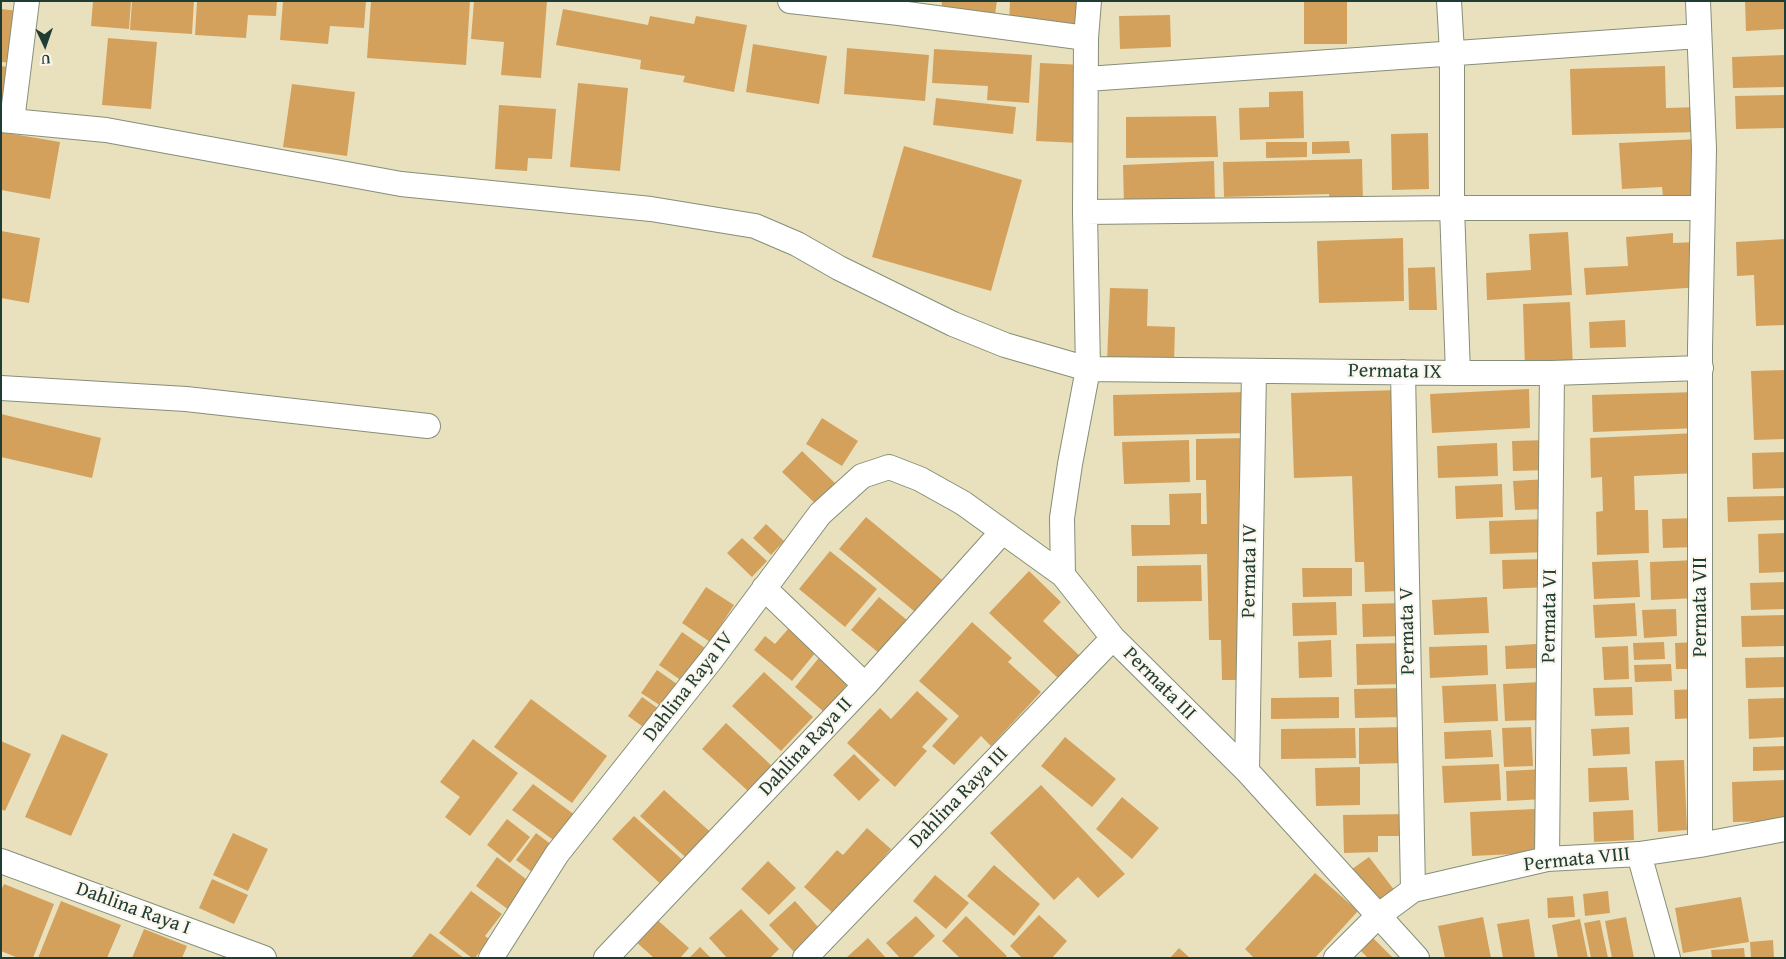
<!DOCTYPE html>
<html>
<head>
<meta charset="utf-8">
<style>
  body { margin:0 }
  #map { position:relative; width:1786px; height:959px; overflow:hidden; background:#e9e1bd; font-family:"Gentium Book Plus",serif }
  canvas { display:block }
  .frame { position:absolute; inset:0; border:2px solid #1f3d34; pointer-events:none }
  .north { position:absolute; left:20px; top:20px; width:50px; height:50px; -webkit-text-stroke:4px #fbf7ec; paint-order:stroke; rotate:177deg; font-size:14px; font-weight:700; line-height:20px; text-align:center; color:#1f3d34 }
  .north::after { content:''; display:block; margin:auto; width:18px; height:22px; background:#1f3d34; clip-path:polygon(50% 0,100% 100%,50% 72%,0 100%) }
</style>
</head>
<body>
<div id="map">
<canvas width="1786" height="959"></canvas>
<div class="frame"></div>
<div class="north">U</div>
</div>
<script>
const ctx = document.querySelector('canvas').getContext('2d');
ctx.lineJoin = 'round';
function paint(path, color) { ctx.fillStyle = color; ctx.fill(path, 'evenodd'); }
function trace(path, color, width, dash) { ctx.strokeStyle = color; ctx.lineWidth = width; ctx.lineCap = dash ? 'butt' : 'round'; ctx.setLineDash(dash || []); ctx.stroke(path); }
function drawText(font, color, halo, rows, align = 'center') {
  ctx.font = font + ' "Gentium Book Plus",serif'; ctx.lineWidth = 4.5; ctx.setLineDash([]); ctx.textBaseline = 'middle'; ctx.strokeStyle = halo; ctx.fillStyle = color; for (const [text, x, y, turn = 0] of rows) {
    ctx.save(); ctx.translate(x, y); ctx.rotate((+turn || 0) * Math.PI / 180); ctx.textAlign = isNaN(turn) ? turn : align; if (halo) ctx.strokeText(text, 0, 0); ctx.fillText(text, 0, 0); ctx.restore();
  }
}
const building = new Path2D(`
  M93,1h38l-2,28 -38,-3z
  M132,1h62l-2,33 -62,-4z
  M197,1h80l-1,15 -28,-1 -2,23 -51,-3z
  M283,1h83l-2,27 -34,-2 -2,18 -48,-4z
  M371,1h99l-4,64 -99,-7z
  M474,1h73l-6,77 -40,-3 3,-33 -33,-3z
  M942,1h55l-3,20 -53,-8z
  M1010,1h71l-1,28 -71,-4z
  M1304,1h43v43h-43z
  M1745,1h40v28l-39,2z
  M1,9l18,2 -5,52 -13,-1z
  M563,9l85,16 2,-9 44,8 2,-8 51,9 -13,67 -51,-10 2,-6 -45,-7 1,-9 -85,-15z
  M1170,15l1,32 -51,2 -1,-33z
  M108,38l49,4 -6,67 -49,-4z
  M753,44l74,12 -8,48 -73,-12z
  M847,48l82,7 -4,46 -81,-7z
  M934,49l98,6 -3,48 -42,-3 1,-14 -56,-3z
  M1785,55v32l-52,1 -1,-31z
  M1040,63l44,2 -4,78 -44,-2z
  M1,66l14,2 -4,37 -10,-1z
  M1665,66l1,42 33,-1 1,25 -128,3 -2,-66z
  M578,83l50,5 -8,83 -50,-4z
  M292,84l63,8 -8,64 -64,-9z
  M1303,91l1,47 -64,2 -1,-32 30,-1v-15z
  M1785,95v33l-49,1 -1,-33z
  M936,98l80,9 -3,27 -80,-9z
  M499,105l57,4 -4,50 -24,-1 -1,13 -32,-2z
  M1216,116l2,41 -92,1v-41z
  M1,132l59,10 -10,57 -49,-9z
  M1428,133l1,56 -37,1 -1,-56z
  M1698,139l3,56 -38,2 -1,-10 -40,2 -3,-46z
  M1349,141l1,12 -38,1v-12z
  M1266,142h41v15l-41,1z
  M904,146l118,34 -31,111 -119,-34z
  M1362,159l1,43 -33,1 -1,-9 -105,3 -1,-35z
  M1214,161l1,41 -91,4 -1,-41z
  M1,231l39,7 -11,65 -28,-5z
  M1568,232l4,63 -85,5 -1,-27 45,-3 -2,-36z
  M1673,233v10l23,-1 4,45 -114,8 -2,-27 44,-2 -2,-29z
  M1403,238l1,63 -85,2 -2,-62z
  M1785,239v86l-29,1 -2,-51 -17,1 -1,-34z
  M1435,267l2,43h-28l-1,-42z
  M1110,288l38,1 -1,37 28,1 -1,37 -67,-2z
  M1570,302l3,65 -48,2 -2,-65z
  M1625,320l1,27 -36,1 -1,-26z
  M1785,370v69l-31,1 -3,-69z
  M1529,389l1,39 -98,5 -2,-39z
  M1401,390l2,201 -38,1 -1,-30h-9l-3,-86 -58,2 -3,-85z
  M1250,392l1,41 -137,3 -1,-41z
  M1698,392l1,36 -106,4 -1,-37z
  M1,414l100,24 -9,40 -91,-21z
  M822,418l36,23 -16,25 -36,-22z
  M1696,433l2,40 -64,3 1,34h13l1,43 -52,2 -1,-43 7,-1 -1,-34 -11,1 -1,-40z
  M1248,438v242h-26l-1,-40h-12l-2,-86 -75,2 -1,-31h39l-1,-31 32,-1v31h6l-1,-44h-10v-41z
  M1189,440l1,42 -66,2 -2,-42z
  M1549,440l1,30 -37,1 -1,-30z
  M1497,443l1,33 -60,2 -1,-32z
  M802,451l37,36 -20,20 -37,-35z
  M1785,452v36l-32,1 -1,-36z
  M1548,479l1,30 -34,1 -2,-29z
  M1502,484l1,33 -47,2 -1,-33z
  M1785,496v24l-57,2 -1,-25z
  M866,517l81,67 -27,32 -81,-67z
  M1697,518l1,29 -35,1 -1,-29z
  M1547,519l1,33 -58,2 -1,-33z
  M766,524l18,17 -13,14 -18,-17z
  M1785,533v39l-26,1 -1,-39z
  M742,538l25,23 -15,16 -25,-24z
  M830,551l47,38 -32,38 -46,-38z
  M1547,559l1,28 -45,2 -1,-29z
  M1638,560l2,37 -46,2 -2,-37z
  M1697,560l1,38 -47,2 -1,-38z
  M1201,565l1,36 -65,1v-36z
  M1302,568h50v28l-49,1z
  M1029,571l32,31 -18,19 39,37 -22,22 -71,-67z
  M1785,582v27l-34,1 -1,-27z
  M706,587l28,18 -24,37 -28,-19z
  M879,597l34,28 -28,33 -34,-28z
  M1487,597l2,36 -55,2 -2,-35z
  M1336,602l1,33 -44,1 -1,-33z
  M1404,603v33l-41,1 -1,-33z
  M1635,603l2,33 -42,2 -2,-33z
  M1676,609l1,27 -33,2 -2,-28z
  M1785,615v31l-43,1 -1,-31z
  M972,622l40,36 -4,4 33,30 -50,54 -10,-10 -27,29 -22,-19 27,-30 -40,-35z
  M788,629l28,23 -24,29 -38,-31 11,-14 10,8z
  M682,632l23,16 -23,33 -23,-16z
  M1331,640l1,37 -33,1 -1,-36z
  M1664,642l1,17 -31,1 -1,-17z
  M1697,642l1,27h-22l-1,-26z
  M1404,643l1,41 -48,1 -1,-41z
  M1536,644l2,24 -32,1 -1,-23z
  M1487,645l1,30 -58,3 -1,-31z
  M1628,646l1,33 -25,1 -2,-33z
  M822,654l30,25 -28,33 -29,-25z
  M1785,657v30l-39,1 -1,-30z
  M1671,664l1,17 -37,1 -1,-17z
  M657,670l20,14 -16,22 -20,-13z
  M764,672l49,45 -32,34 -49,-45z
  M1540,682l1,38 -36,1 -2,-37z
  M1496,684l2,37 -54,2 -2,-37z
  M1632,687l1,28 -38,1 -2,-28z
  M1403,688v29l-48,1 -1,-29z
  M1697,689l1,29 -23,1 -1,-29z
  M917,691l31,28 -26,28 5,4 -32,36 -48,-44 33,-35 11,11z
  M642,697l17,12 -13,20 -18,-13z
  M1339,697v21l-68,1v-21z
  M1785,698v39l-36,2 -1,-40z
  M531,699l76,57 -35,47 -78,-56z
  M726,723l46,43 -24,25 -46,-42z
  M1405,727v36l-46,1v-36z
  M1531,727l2,39 -29,1 -2,-39z
  M1629,727l1,27 -37,2 -2,-27z
  M1355,728l1,30 -75,1v-30z
  M1491,730l2,27 -48,2 -1,-27z
  M62,734l46,20 -37,82 -46,-19z
  M1065,737l51,42 -24,28 -51,-41z
  M473,739l45,34 -48,63 -25,-19 15,-20 -20,-15z
  M1,741l30,13 -26,57 -4,-2z
  M1785,746v24l-32,1v-24z
  M854,754l26,26 -21,21 -26,-26z
  M1684,760l3,70 -29,2 -3,-71z
  M1499,764l2,36 -57,3 -2,-37z
  M1360,767v38l-44,1 -1,-38z
  M1627,767l2,33 -40,2 -1,-34z
  M1544,769l1,30 -38,2 -1,-30z
  M1785,780v41l-52,1 -1,-40z
  M533,784l46,34 -20,26 -47,-34z
  M1041,785l84,89 -27,24 -20,-21 -24,23 -64,-67z
  M664,790l53,48 -24,26 -53,-48z
  M1122,797l37,31 -27,31 -36,-30z
  M1535,809l2,44 -65,3 -2,-44z
  M1633,810l1,30 -40,2 -1,-30z
  M1408,814v22h-30v16l-34,1 -1,-38z
  M634,816l54,49 -22,24 -54,-50z
  M507,819l23,18 -20,26 -23,-18z
  M867,828l24,21 -57,65 -30,-27 33,-37 6,5z
  M233,833l35,16 -20,42 -35,-16z
  M536,833l20,15 -20,27 -20,-15z
  M497,857l33,25 -21,28 -33,-24z
  M1369,857l26,34 -17,12 -26,-34z
  M768,861l28,27 -27,27 -28,-26z
  M994,865l46,39 -26,32 -47,-40z
  M1315,873l43,38 -43,47h-61l-9,-9z
  M935,875l34,28 -23,26 -33,-28z
  M212,879l36,16 -14,29 -35,-16z
  M4,884l50,20 -21,54h-15l-17,-7v-61z
  M471,891l31,23 -17,22 4,3 -14,19h-3l-33,-25z
  M1608,891l2,22 -25,3 -2,-22z
  M1573,896l2,21 -27,1 -1,-20z
  M1741,897l8,45 -66,11 -8,-45z
  M61,901l60,24 -14,33h-69z
  M795,901l24,27 -25,24 -25,-27z
  M741,909l38,40 -9,9h-43l-18,-20z
  M1039,915l28,26 -15,17h-30l-12,-12z
  M916,916l19,20 -23,22h-12l-14,-15z
  M966,916l41,40 -2,2h-45l-18,-17z
  M654,917l35,31 -9,10h-26l-20,-18z
  M1483,917l8,41h-46l-7,-32z
  M1626,917l8,41h-22l-7,-37z
  M1529,919l6,39h-32l-6,-34z
  M1580,919l8,39h-30l-6,-33z
  M1600,920l8,38h-17l-7,-35z
  M144,929l43,17 -5,12h-50z
  M430,933l34,25h-53z
  M1368,933l25,25h-25l-12,-12z
  M868,938l18,20h-40z
  M1773,940l1,18h-23l-1,-16z
  M700,947l11,11h-22z
  M1179,948l11,10h-20z
  M1744,948l1,10h-33l-1,-8z`);
const street = new Path2D(`
  M790,1l109,12 187,25
  M1449,1l3,51v156l6,165
  M1698,1l6,148 -4,199v497
  M1087,79l612,-43
  M1,120l105,10 295,54 250,25 104,17 42,18 42,24 114,56 52,21 83,24 370,4h94l149,-5
  M12,121l15,-120
  M1085,212l367,-4h250
  M1403,372l10,518
  M1,388l185,11 242,27
  M1063,575l-1,-57 8,-54 18,-95 -3,-157 1,-174 3,-37
  M764,588l101,97
  M1247,771l7,-400
  M1639,854l29,104
  M1547,859l5,-486
  M1,861l263,97
  M491,958l66,-104 154,-194 109,-146 42,-38 27,-9 31,12 43,24 100,72 50,63 134,133 170,187
  M606,958l259,-273 137,-153
  M805,958l308,-320
  M1336,958l42,-42 35,-26 134,-31 92,-5 61,-9 85,-16`);
const streetNames = [
  ["Permata IX",1395,372,1],
  ["Permata IV",1250,571,-89],
  ["Permata VII",1701,607,-90],
  ["Permata VI",1550,616,-89],
  ["Permata V",1408,631,-91],
  ["Permata III",1159,684,45],
  ["Dahlina Raya IV",689,687,-52],
  ["Dahlina Raya II",806,747,-47],
  ["Dahlina Raya III",959,798,-46],
  ["Permata VIII",1577,860,-6],
  ["Dahlina Raya I",133,909,20]
];
paint(building, '#d4a15d');
trace(street, '#848f78', 26);
trace(street, '#fff', 24);
drawText('20px', '#1f3d34', '#fbf7ec', streetNames);
</script>
</body>
</html>
